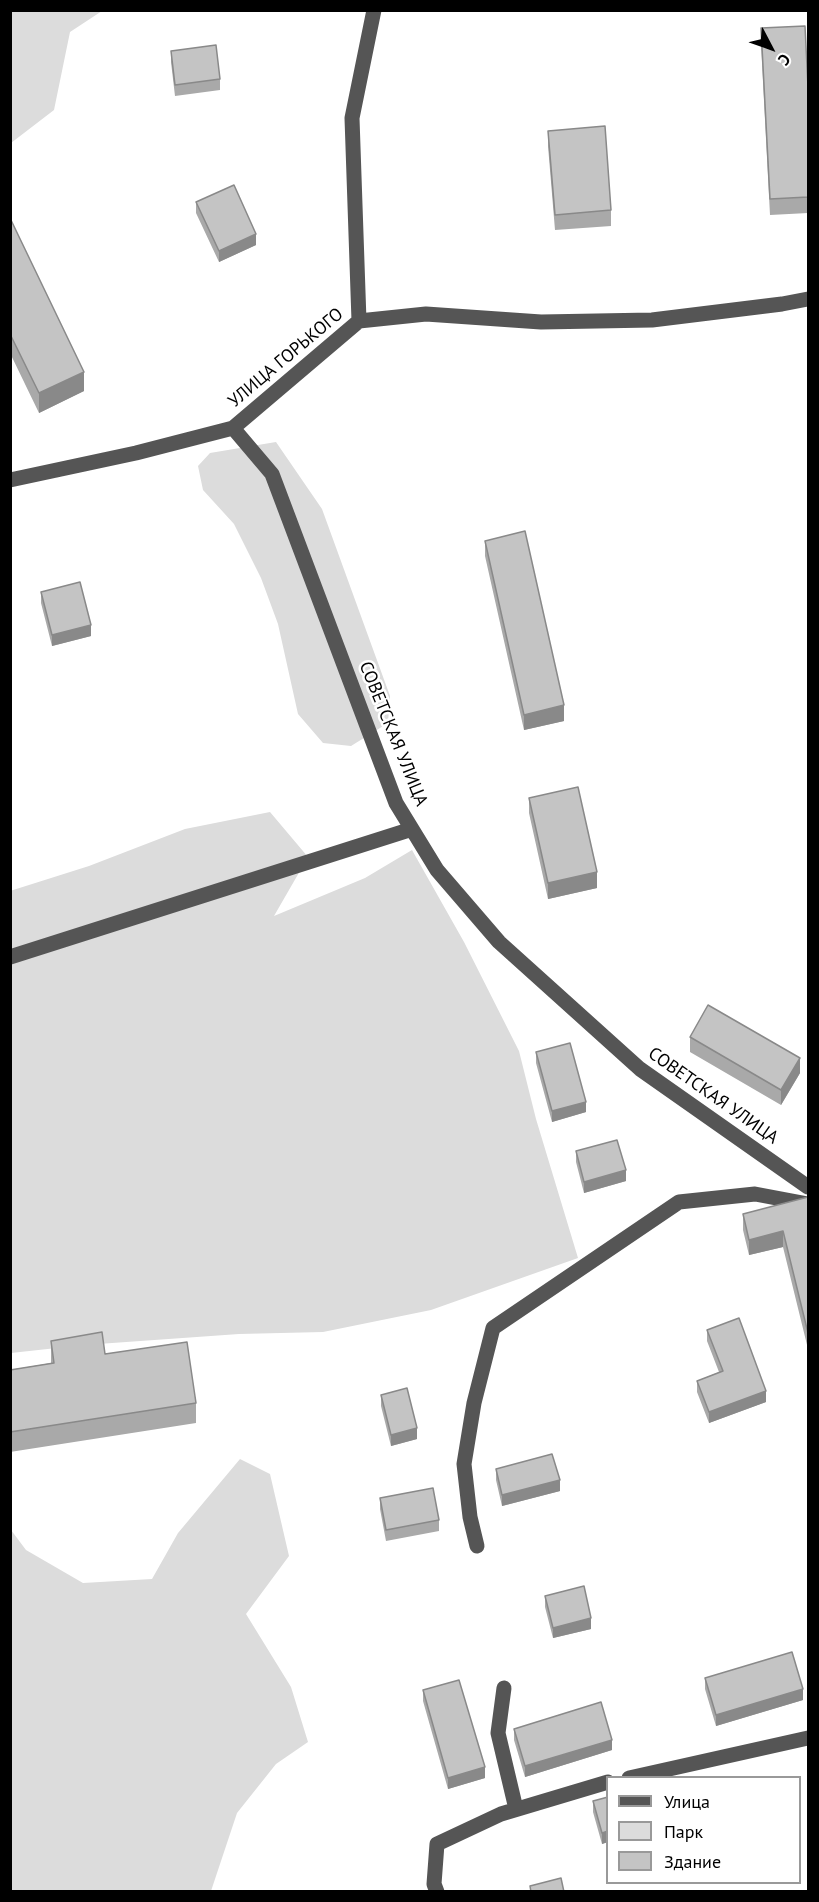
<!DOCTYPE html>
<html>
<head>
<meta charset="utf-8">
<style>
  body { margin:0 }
  #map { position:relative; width:819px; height:1902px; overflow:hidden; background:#fff; font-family:"PT Sans",sans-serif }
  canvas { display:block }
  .frame { position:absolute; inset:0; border:12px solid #000; pointer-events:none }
  .legend { position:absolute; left:606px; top:1776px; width:195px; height:108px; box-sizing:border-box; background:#fff; border:2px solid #999; margin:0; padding:8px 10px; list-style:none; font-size:18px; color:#000 }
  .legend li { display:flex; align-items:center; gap:12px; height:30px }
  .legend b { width:30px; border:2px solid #999 }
  .north { position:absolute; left:741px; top:18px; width:60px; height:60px; -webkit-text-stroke:4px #fff; paint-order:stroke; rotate:131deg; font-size:16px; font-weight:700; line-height:24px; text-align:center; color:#000 }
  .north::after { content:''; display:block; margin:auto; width:21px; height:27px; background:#000; clip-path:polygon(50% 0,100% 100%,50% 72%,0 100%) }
</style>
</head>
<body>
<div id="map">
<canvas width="819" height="1902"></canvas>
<div class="frame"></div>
<ul class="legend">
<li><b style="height:8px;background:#555"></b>Улица</li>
<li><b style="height:16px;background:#dcdcdc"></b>Парк</li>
<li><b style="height:16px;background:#c4c4c4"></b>Здание</li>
</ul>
<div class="north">С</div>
</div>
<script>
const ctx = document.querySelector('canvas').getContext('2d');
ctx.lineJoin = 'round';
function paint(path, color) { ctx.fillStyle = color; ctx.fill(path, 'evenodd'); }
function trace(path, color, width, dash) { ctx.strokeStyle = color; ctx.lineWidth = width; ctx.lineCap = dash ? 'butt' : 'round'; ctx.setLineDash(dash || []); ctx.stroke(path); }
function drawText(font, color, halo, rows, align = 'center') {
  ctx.font = font + ' "PT Sans",sans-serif'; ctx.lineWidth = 5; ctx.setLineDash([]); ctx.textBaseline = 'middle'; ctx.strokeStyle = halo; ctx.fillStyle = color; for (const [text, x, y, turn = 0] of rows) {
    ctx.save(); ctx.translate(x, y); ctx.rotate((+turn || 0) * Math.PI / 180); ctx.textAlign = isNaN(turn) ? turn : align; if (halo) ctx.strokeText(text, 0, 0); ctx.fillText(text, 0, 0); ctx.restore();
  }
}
const green = new Path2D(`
  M11,10l91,1 -32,21 -16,78 -43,33z
  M276,442l46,67 68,187 -2,27 -37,23 -28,-3 -25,-29 -20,-90 -17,-46 -27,-54 -31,-34 -5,-24 12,-13z
  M270,812l38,45 -34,59 91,-38 47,-28 52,92 55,109 17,68 42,139 -147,52 -108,22 -84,2 -155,11 -73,8 -1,-462 79,-25 96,-37z
  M240,1459l30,15 19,82 -43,58 45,73 17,55 -32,22 -39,49 -26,78h-200v-361l15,20 57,33 69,-4 26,-46z`);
const minor = new Path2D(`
  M359,321l-7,-203 22,-108
  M233,428l39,46 124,329 41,67 62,72 141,127 168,118
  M10,480l126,-27 97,-25 126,-107 67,-7 115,8 111,-2 130,-16 26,-5
  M10,957l402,-128
  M477,1546l-7,-29 -6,-53 10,-61 19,-75 186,-126 76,-8 53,10
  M504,1688l-6,45 18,76
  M629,1778l179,-40
  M437,1892l-3,-8 3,-40 64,-30 107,-32`);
const wall = new Path2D(`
  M761,28l47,59v126l-38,2 -9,-171z
  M171,51l49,28v11l-45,6 -4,-34z
  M548,131l63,79v16l-56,4 -7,-84z
  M196,202l60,43 -37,17 -23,-49z
  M10,218l74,173 -45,22 -29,-60z
  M485,541l79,180 -40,9 -39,-174z
  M41,592l50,44 -39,10 -11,-43z
  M529,798l68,90 -49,11 -19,-86z
  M690,1037l110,36 -19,32 -91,-53z
  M536,1052l50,60 -34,10 -16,-59z
  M576,1151l50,30 -42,12 -8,-31z
  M808,1197v152l-25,-102 -34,8 -6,-25v-16z
  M707,1330l59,72 -57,21 -12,-31v-11l22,-9 -12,-31z
  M51,1341l54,13 91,49v20l-186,29v-82l41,-7z
  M381,1395l36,44 -26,7 -10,-40z
  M496,1469l64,22 -58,15 -6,-26z
  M380,1498l59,22v11l-53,10 -6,-32z
  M545,1596l46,33 -38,9 -8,-31z
  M705,1678l98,22 -87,26 -11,-37z
  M423,1690l62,88 -37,11 -25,-88z
  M514,1729l98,21 -87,27 -11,-37z
  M608,1797v45l-6,2 -9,-32v-11z`);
const shadedWall = new Path2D(`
  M256,234v11l-37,17v-11z
  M84,372v19l-45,22v-20z
  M91,625v11l-39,10v-11z
  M564,705v16l-40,9v-15z
  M597,872v16l-49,11v-16z
  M800,1058v15l-19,32v-15z
  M586,1102v10l-34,10v-11z
  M626,1170v11l-42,12v-11z
  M783,1231v16l-34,8v-15z
  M766,1391v11l-57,21v-11z
  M417,1428v11l-26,7v-11z
  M560,1480v11l-58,15v-11z
  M591,1618v11l-38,9v-10z
  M803,1689v11l-87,26v-11z
  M612,1740v10l-87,27v-11z
  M485,1767v11l-37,11v-11z
  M608,1831v11l-6,2v-11z`);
const building = new Path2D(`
  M805,26l3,61v110l-38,2 -9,-171z
  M216,45l4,34 -45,6 -4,-34z
  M605,126l6,84 -56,5 -7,-84z
  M234,185l22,49 -37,17 -23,-49z
  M10,218l74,154 -45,21 -29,-59z
  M525,531l39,174 -40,10 -39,-174z
  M80,582l11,43 -39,10 -11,-43z
  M578,787l19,85 -49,11 -19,-85z
  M708,1005l92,53 -19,32 -91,-53z
  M570,1043l16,59 -34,9 -16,-59z
  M617,1140l9,30 -42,12 -8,-31z
  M808,1197v136l-25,-102 -34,9 -6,-26z
  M739,1318l27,73 -57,21 -12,-31 26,-10 -16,-41z
  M102,1332l3,22 82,-12 9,61 -186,29v-62l44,-7 -3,-22z
  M407,1388l10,40 -26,7 -10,-40z
  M552,1454l8,26 -58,15 -6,-26z
  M433,1488l6,32 -53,10 -6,-32z
  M584,1586l7,32 -38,10 -8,-32z
  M792,1652l11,37 -87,26 -11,-37z
  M459,1680l26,87 -37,11 -25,-88z
  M601,1702l11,38 -87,26 -11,-37z
  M608,1797v34l-6,2 -9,-32z
  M561,1878l3,14h-33l-1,-6z`);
const streetNames = [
  ["УЛИЦА ГОРЬКОГО",286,358,-40],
  ["СОВЕТСКАЯ УЛИЦА",393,734,68],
  ["СОВЕТСКАЯ УЛИЦА",713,1096,35]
];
paint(green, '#dcdcdc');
trace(minor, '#555', 15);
paint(wall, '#a9a9a9');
paint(shadedWall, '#898989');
paint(building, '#c4c4c4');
trace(building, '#898989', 1.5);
drawText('18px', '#000', '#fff', streetNames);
</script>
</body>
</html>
